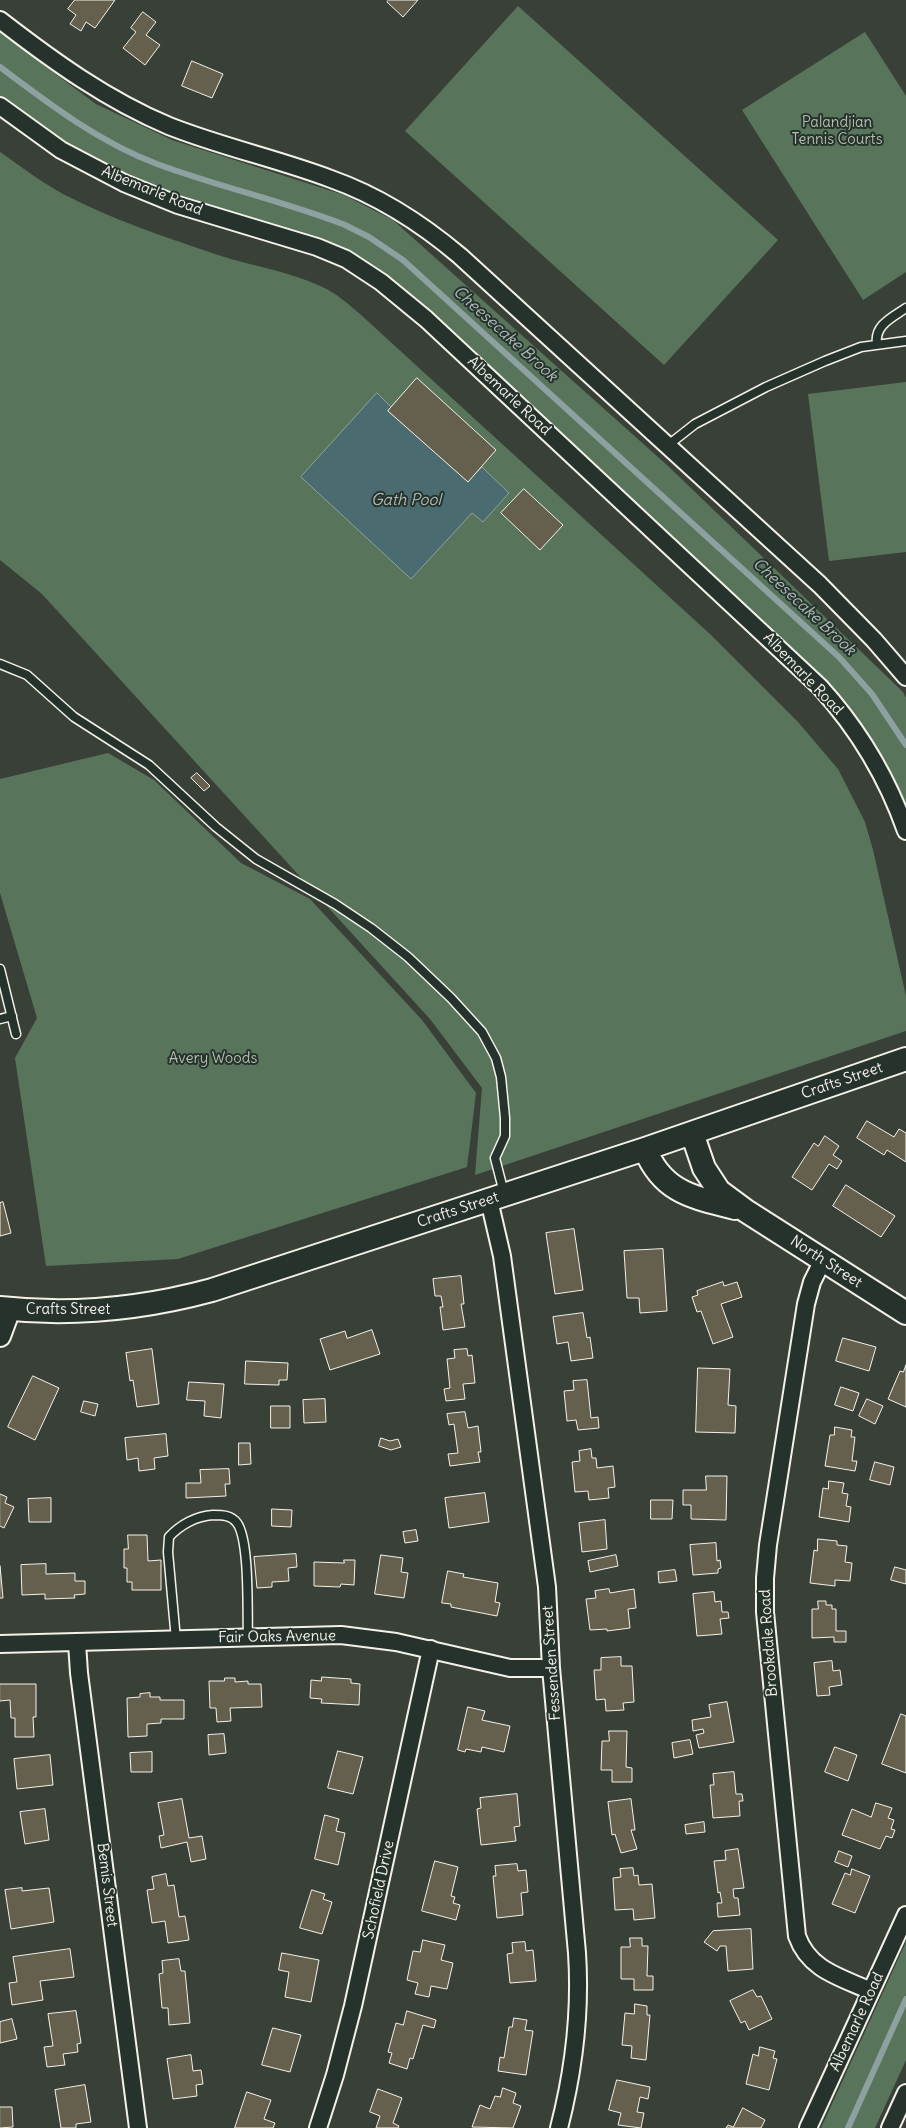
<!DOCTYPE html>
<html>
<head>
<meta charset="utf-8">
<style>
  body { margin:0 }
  canvas { display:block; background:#394037 }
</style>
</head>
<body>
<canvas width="906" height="2128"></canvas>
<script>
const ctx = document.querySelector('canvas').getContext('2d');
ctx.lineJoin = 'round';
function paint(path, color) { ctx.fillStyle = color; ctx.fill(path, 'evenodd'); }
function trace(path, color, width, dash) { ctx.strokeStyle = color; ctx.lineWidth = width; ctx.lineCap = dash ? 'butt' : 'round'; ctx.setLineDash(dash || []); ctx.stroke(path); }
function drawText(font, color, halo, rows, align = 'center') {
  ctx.font = font + ' Delius,sans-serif'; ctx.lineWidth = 4; ctx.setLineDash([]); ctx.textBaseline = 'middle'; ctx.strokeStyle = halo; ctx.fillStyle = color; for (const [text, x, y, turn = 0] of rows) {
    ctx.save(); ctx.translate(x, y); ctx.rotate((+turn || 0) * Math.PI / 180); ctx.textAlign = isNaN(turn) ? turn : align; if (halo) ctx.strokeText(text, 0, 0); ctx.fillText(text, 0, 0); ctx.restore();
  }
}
const green = new Path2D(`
  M518,6l260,234 -114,125 -259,-234z
  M865,32l41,64v176l-43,28 -121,-190z
  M0,33l96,71 76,36 172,55 49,25 275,246 235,226 3,6v135l-77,-135 -474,-435 -211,-71 -68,-34 -76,-58z
  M0,152c20,14 41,30 63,42 50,26 102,43 155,61 34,11 70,16 102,31 15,6 28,18 40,28l351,321 87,87 40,47 27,53 8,28 33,146v35l-431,144 7,-87 -52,-69 -388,-425 -42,-34z
  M906,382v170l-77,9 -21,-167z
  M108,753l46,27 87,83 69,36 112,121 54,73 -9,74 -289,92 -132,7 -31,-208 22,-40 -37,-125v-114z
  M906,1942v118l-31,68h-54z`);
const water = new Path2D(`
  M377,393l14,14 -3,4 80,70 14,-14 27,26 -26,29 -11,-9 -61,66 -110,-102z`);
const stream = new Path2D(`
  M0,67c49,37 99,75 157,97 62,23 126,37 188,61l24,12 34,23 436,397 33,37 34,51
  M848,2128l58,-129`);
const building = new Path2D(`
  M75,0h40l-20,28 -9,-6 -5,9 -11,-7 6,-9 -8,-6z
  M389,0h29l-15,17 -16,-15z
  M143,12l13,10 -10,13 14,10 -15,20 -22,-17 13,-16 -5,-4z
  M192,61l31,13 -11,24 -30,-12z
  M417,378l79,72 -28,32 -80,-71z
  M524,489l39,36 -23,25 -39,-37z
  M197,773l13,13 -6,5 -13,-13z
  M867,1121l27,16 5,-8 7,4v29l-19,-12 -3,5 -27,-17z
  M825,1136l14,10 -6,9 9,6 -5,8 -8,-5 -17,26 -20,-13 22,-34 4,3z
  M846,1185l49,31 -14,21 -48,-31z
  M3,1202l8,31 -11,3v-33z
  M574,1229l9,61 -28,4 -9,-61z
  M663,1249l4,62 -27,2 -1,-15h-12l-3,-47z
  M461,1276l3,28h-3l4,23 -22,3 -3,-23h3l-2,-11h-6l-2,-17z
  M723,1282l1,4 13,-4 5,15 -21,7 12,33 -20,7 -12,-33 -4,1 -5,-15 6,-2 -1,-4z
  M583,1313l4,25 3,-1 3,21 -22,3 -3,-19 -11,2 -4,-27z
  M372,1330l8,24 -50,16 -10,-31 25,-8 2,7z
  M843,1338l33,9 -7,24 -33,-10z
  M152,1349l7,55 -22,3 -4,-27 -3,1 -4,-28z
  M467,1349l1,7 4,-1 3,28 -12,1 2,15 -19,2 -2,-12 6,-1 -3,-29 8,-1 -1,-8z
  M246,1361l42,2 -1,17h-8v5l-34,-1z
  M906,1365v42l-18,-8 12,-28 3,1z
  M698,1368l32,1 -2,36 8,1 -1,27 -39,-1z
  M33,1376l26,12 -24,52 -27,-13z
  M587,1380l4,38 7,-1 1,11 -21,2 -2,-10 -9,1 -3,-30 10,-1 -1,-9z
  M189,1382l35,2 -3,34 -17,-2 1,-15 -18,-1z
  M841,1387l18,6 -6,18 -18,-6z
  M325,1399l1,23 -22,1 -1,-23z
  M867,1399l16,7 -8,18 -16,-8z
  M84,1401l14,3 -3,12 -14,-4z
  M271,1406h19v22h-19z
  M465,1412l3,16 10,-2 3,26h-3l2,10 -30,4 -2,-12 10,-1 -4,-29 -5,1 -2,-11z
  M835,1427l17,3 -1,7h4l-3,24h5l-2,10 -30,-5 5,-31h4z
  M166,1434l2,22 -14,2 1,11 -16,2 -1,-13 -11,2 -2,-22z
  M381,1438l9,3 8,-2 3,8 -10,3 -12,-4z
  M239,1443h11l1,21 -12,1z
  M591,1449l1,9h4l1,10 16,-2 2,21 -7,1 1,10 -20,2 -1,-9 -13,1 -3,-30 8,-1 -1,-10z
  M875,1462l19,5 -4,18 -20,-5z
  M229,1469l1,15h-5l1,12 -40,2v-15h15l-1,-13z
  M706,1476h21l-1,44 -35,-1v-14h-8v-15h23z
  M829,1481l15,2 -2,10 6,1 -2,12 5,1 -2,15 -30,-5 4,-29 5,1z
  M485,1493l4,29 -40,6 -4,-30z
  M0,1494l7,3 -2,6 9,4 -10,21 -4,-2z
  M51,1498v24h-22l-1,-23z
  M651,1500h22l-1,19h-21z
  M272,1509l20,1 -1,17 -19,-1z
  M605,1520l2,29 -25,3 -3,-29z
  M416,1530l2,11 -13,2 -2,-11z
  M128,1535h19l1,26 13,-1v30h-29v-8h-5v-14h-3v-19h4z
  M818,1539l19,2v4l10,1 -2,16 7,1 -2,18 -15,-1v6l-25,-3 4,-33 3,1z
  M716,1543l1,18 3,-1 1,8 -3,1v4l-25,2 -3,-30z
  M296,1554l1,13 -9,1 1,13 -17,1v5l-15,1 -3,-31z
  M381,1555l22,3 -2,14 7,1 -4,25 -29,-4z
  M616,1555l2,11 -28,6 -2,-11z
  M344,1560h11l-1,25 -13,-1 -1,3 -26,-1v-24l30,1z
  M46,1564v10l29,-1v8h10v13l-11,1 1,3 -30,1v-5l-23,1 -1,-30z
  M0,1566l3,32h-3z
  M895,1567l11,3v14l-15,-4z
  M675,1570l2,11 -18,2 -1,-11z
  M448,1571l16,3 -1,3 35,6 -3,19 5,1 -3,13 -46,-9v-3l-9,-1z
  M609,1589l1,4 24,-4 2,19 -8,1 2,19 -23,3v-2l-17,1 -4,-31 10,-1 -1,-7z
  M714,1592l1,10 6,-1 1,11h6l1,6 -9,1 2,15 -25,2 -4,-42z
  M818,1601h8v4h6v4h4v22h10v11h-12v-5l-22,1v-29h6z
  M621,1657v9h11l2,36 -11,1 1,7 -18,1 -1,-12 -9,1 -2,-30h7v-12z
  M832,1661l1,10 7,-1 2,15 -13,2 1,8 -13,1 -3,-33z
  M322,1677l29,2v4l9,1 -1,21 -38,-2 1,-4 -12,-1 1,-18 10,1z
  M225,1678h10v4l13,-1v3h13l1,23 -32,1 1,13 -14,1 -1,-14h-6l-1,-27h15z
  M0,1684h36v33h-3l1,20h-19v-19h-4l-1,-18 -10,1z
  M150,1693v4h10v3h24v19h-23v4l-14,1v12l-19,1 -1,-39 13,-1v-3z
  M727,1702l7,40 -35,6 -3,-13 8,-2 -1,-4 -10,2 -1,-11 19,-3 -2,-12z
  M468,1707l17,4 -3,9 28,6 -6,26 -22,-5 -1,5 -15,-3 -1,3 -7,-2z
  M901,1714l5,2v57l-24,-9z
  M609,1731h18l-1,36 6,1v14h-20v-12h-11l1,-29h7z
  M224,1734l2,19 -17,2 -1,-20z
  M690,1740l3,14 -19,4 -2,-15z
  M835,1747l22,8 -9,26 -23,-9z
  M338,1751l25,6 -10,37 -25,-6z
  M152,1752v20h-21l-1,-19z
  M50,1755l3,30 -36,4 -3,-30z
  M734,1772l2,22h6l1,7h-4l1,15 -27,2 -3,-33h4l-1,-11z
  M517,1794l3,32 -6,1 2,14 -35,4 -4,-36 4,-1 -1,-10z
  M182,1799l7,39 13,-2 4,23 -15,3 -4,-20 -26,6 -2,-12 5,-1 -6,-32z
  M631,1799l4,31h-4l6,19 -16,4 -6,-19 -3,1 -4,-33z
  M876,1803l16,5 -4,10 6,2 -3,9 4,1 -3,8 -6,-2 -6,13 -38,-14 10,-26 19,8z
  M45,1809l4,31 -24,4 -5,-32z
  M325,1815l14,4 -3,12 9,2 -7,32 -23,-6z
  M704,1822l1,10 -19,2 -1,-9z
  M738,1849l6,39 -11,1 1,9h4l2,17 -22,2 -1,-14h5l-2,-11 -2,1 -4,-32 12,-1 -1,-9z
  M839,1851l13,5 -4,11 -13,-5z
  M435,1861l23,6 -7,29 4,1 -2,6 7,2 -4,15 -34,-9z
  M517,1864l1,7 8,-1 2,22 -7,1 2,22 -26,3 -4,-42h3l-1,-10z
  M633,1868l1,8 4,-1 1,10 13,-1 3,34 -21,2 -1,-11 -18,1 -2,-32 8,-1 -1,-8z
  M852,1869l18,7 -15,37 -23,-9 13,-31 5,2z
  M166,1874l2,12 6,-1 5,32 6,-1 4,24 -21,3 -3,-22 -13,2 -5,-33 7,-1 -2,-12z
  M22,1888v3l27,-3 5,34 -43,7 -6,-39z
  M312,1890l13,4 -2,5 9,3 -10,32 -22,-6z
  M751,1929l2,40 -25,2 -2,-25h-6l-3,5 -13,-9 9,-11z
  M630,1938h12v8h6l-1,30h6v14h-19v-11h-13v-32h9z
  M423,1940l22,5 -4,15 12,3 -6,26 -16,-3 -2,11 -14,-3 3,-11 -11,-3 6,-29 7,1z
  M525,1942l1,9 7,-1 3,31 -26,2 -3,-29 6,-1 -1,-10z
  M70,1949l4,28 -34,4 3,19 -31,5 -3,-22 8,-1 -4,-25z
  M282,1953l37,7 -8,42 -26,-5 4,-25 -10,-2z
  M179,1959l2,12h4l5,52 -21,2 -1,-17h-6l-3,-34 4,-1 -1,-12z
  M753,1990l4,7 4,-1 11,23 -23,11 -4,-9 -4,2 -11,-22z
  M635,2004l12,2v9h3l-4,45 -15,-2 1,-12 -10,-1 3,-32 9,1z
  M76,2011l5,32 -4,1 1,8 -15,2 2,11 -18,2 -3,-20 9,-1 -5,-32z
  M407,2011l29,9 -2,8 -11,-3 -10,34 -3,-1 -3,11 -18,-6 3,-10 -4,-1 8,-29 7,2z
  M514,2018l13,2 -2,10 8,1 -7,44 -28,-4 2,-14 4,1 5,-31h3z
  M12,2019l5,20 -17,4v-21z
  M273,2028l28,7 -11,37 -28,-7z
  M760,2047l15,4 -2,7 4,1 -8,31 -23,-6 7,-30 5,2z
  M191,2055l2,16 8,-1 2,14 -7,1 1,11 -24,3 -6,-40z
  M617,2080l33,7 -2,12 -8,-2 -3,15 7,1 -3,15 -23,-3 3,-12 -12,-3z
  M85,2085l6,37 -15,2v4h-15l-6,-38z
  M503,2088l13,5 -3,10 8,3 -8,22 -41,-1 8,-22 10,4 5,-13 5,1z
  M378,2089l24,9 -9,25 6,3 -1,2h-22l4,-12 -10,-4z
  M247,2092l24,8 -7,19 11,4 -2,5h-38z
  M0,2107h12l1,20 -13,1z
  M743,2108l22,12 -4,8h-35l2,-3 5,2z`);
const service = new Path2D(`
  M877,344c-3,-19 16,-27 29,-36
  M667,446l28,-22 71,-37 59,-26 36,-14 45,-6
  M0,664l27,11 47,42 75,48 67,62 40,32 79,45 36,24 37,29 43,41 31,34 14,26 5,19 4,41v18l-10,22 9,35
  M0,969l16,65
  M0,1019l12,-3
  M176,1640l-8,-88 1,-15c11,-12 27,-21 44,-22 9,0 18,0 24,8 13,18 10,90 11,114`);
const minor = new Path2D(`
  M0,20c53,41 107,80 169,106 53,21 109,33 162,53 48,17 90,44 129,77l360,329 54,55 32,37
  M0,106l61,44 63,33 54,22 139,42 29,12 35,23 45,37 394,368c38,42 67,90 86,144
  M489,1200l13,56 45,331 4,81 26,285c4,60 -3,117 -18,175
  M823,1260l-11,22 -6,22 -38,241 -3,33v34l32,324c12,34 43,41 74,55
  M77,1643l2,30 59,455
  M0,1644l341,-9 55,7 114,26h41
  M318,2128l17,-53 18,-69 78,-357
  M808,2128l98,-213
  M890,2128l16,-35`);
const tertiary = new Path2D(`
  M0,1336l10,-27`);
const secondary = new Path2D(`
  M692,1133l12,35 15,23 27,20 160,102
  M645,1149c18,44 48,48 90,59
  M0,1308c73,8 142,1 212,-18l433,-141 261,-90`);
const parkNames = [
  ["Palandjian",837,123],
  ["Tennis Courts",837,140],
  ["Avery Woods",213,1059]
];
const streetNames = [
  ["Albemarle Road",152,191,22],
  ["Albemarle Road",509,396,43],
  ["Albemarle Road",803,674,46],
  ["Crafts Street",842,1081,-19],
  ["Crafts Street",458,1210,-18],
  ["North Street",826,1262,33],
  ["Crafts Street",68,1310],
  ["Fair Oaks Avenue",277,1637,-1],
  ["Brookdale Road",769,1643,-94],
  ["Fessenden Street",552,1663,-94],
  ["Bemis Street",107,1885,83],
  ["Schofield Drive",379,1890,-78],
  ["Albemarle Road",857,2022,-65]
];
const waterNames = [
  ["Cheesecake Brook",505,334,42],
  ["Gath Pool",406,500],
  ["Cheesecake Brook",804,607,43]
];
paint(green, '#58755c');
paint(water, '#4a6c71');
trace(water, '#8ea1a1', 1);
trace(stream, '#8ea1a1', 6);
paint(building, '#65604e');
trace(building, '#f4f1e8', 1);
trace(service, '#f4f1e8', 11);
trace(minor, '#f4f1e8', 20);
trace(tertiary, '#f4f1e8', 24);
trace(secondary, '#f4f1e8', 26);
trace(service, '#26332d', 8);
trace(minor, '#26332d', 16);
trace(tertiary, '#26332d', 20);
trace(secondary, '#26332d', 22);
drawText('15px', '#b6bfb0', '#26332d', parkNames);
drawText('15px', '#f4f1e8', '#26332d', streetNames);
drawText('italic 16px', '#b0bcb8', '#26332d', waterNames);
</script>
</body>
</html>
